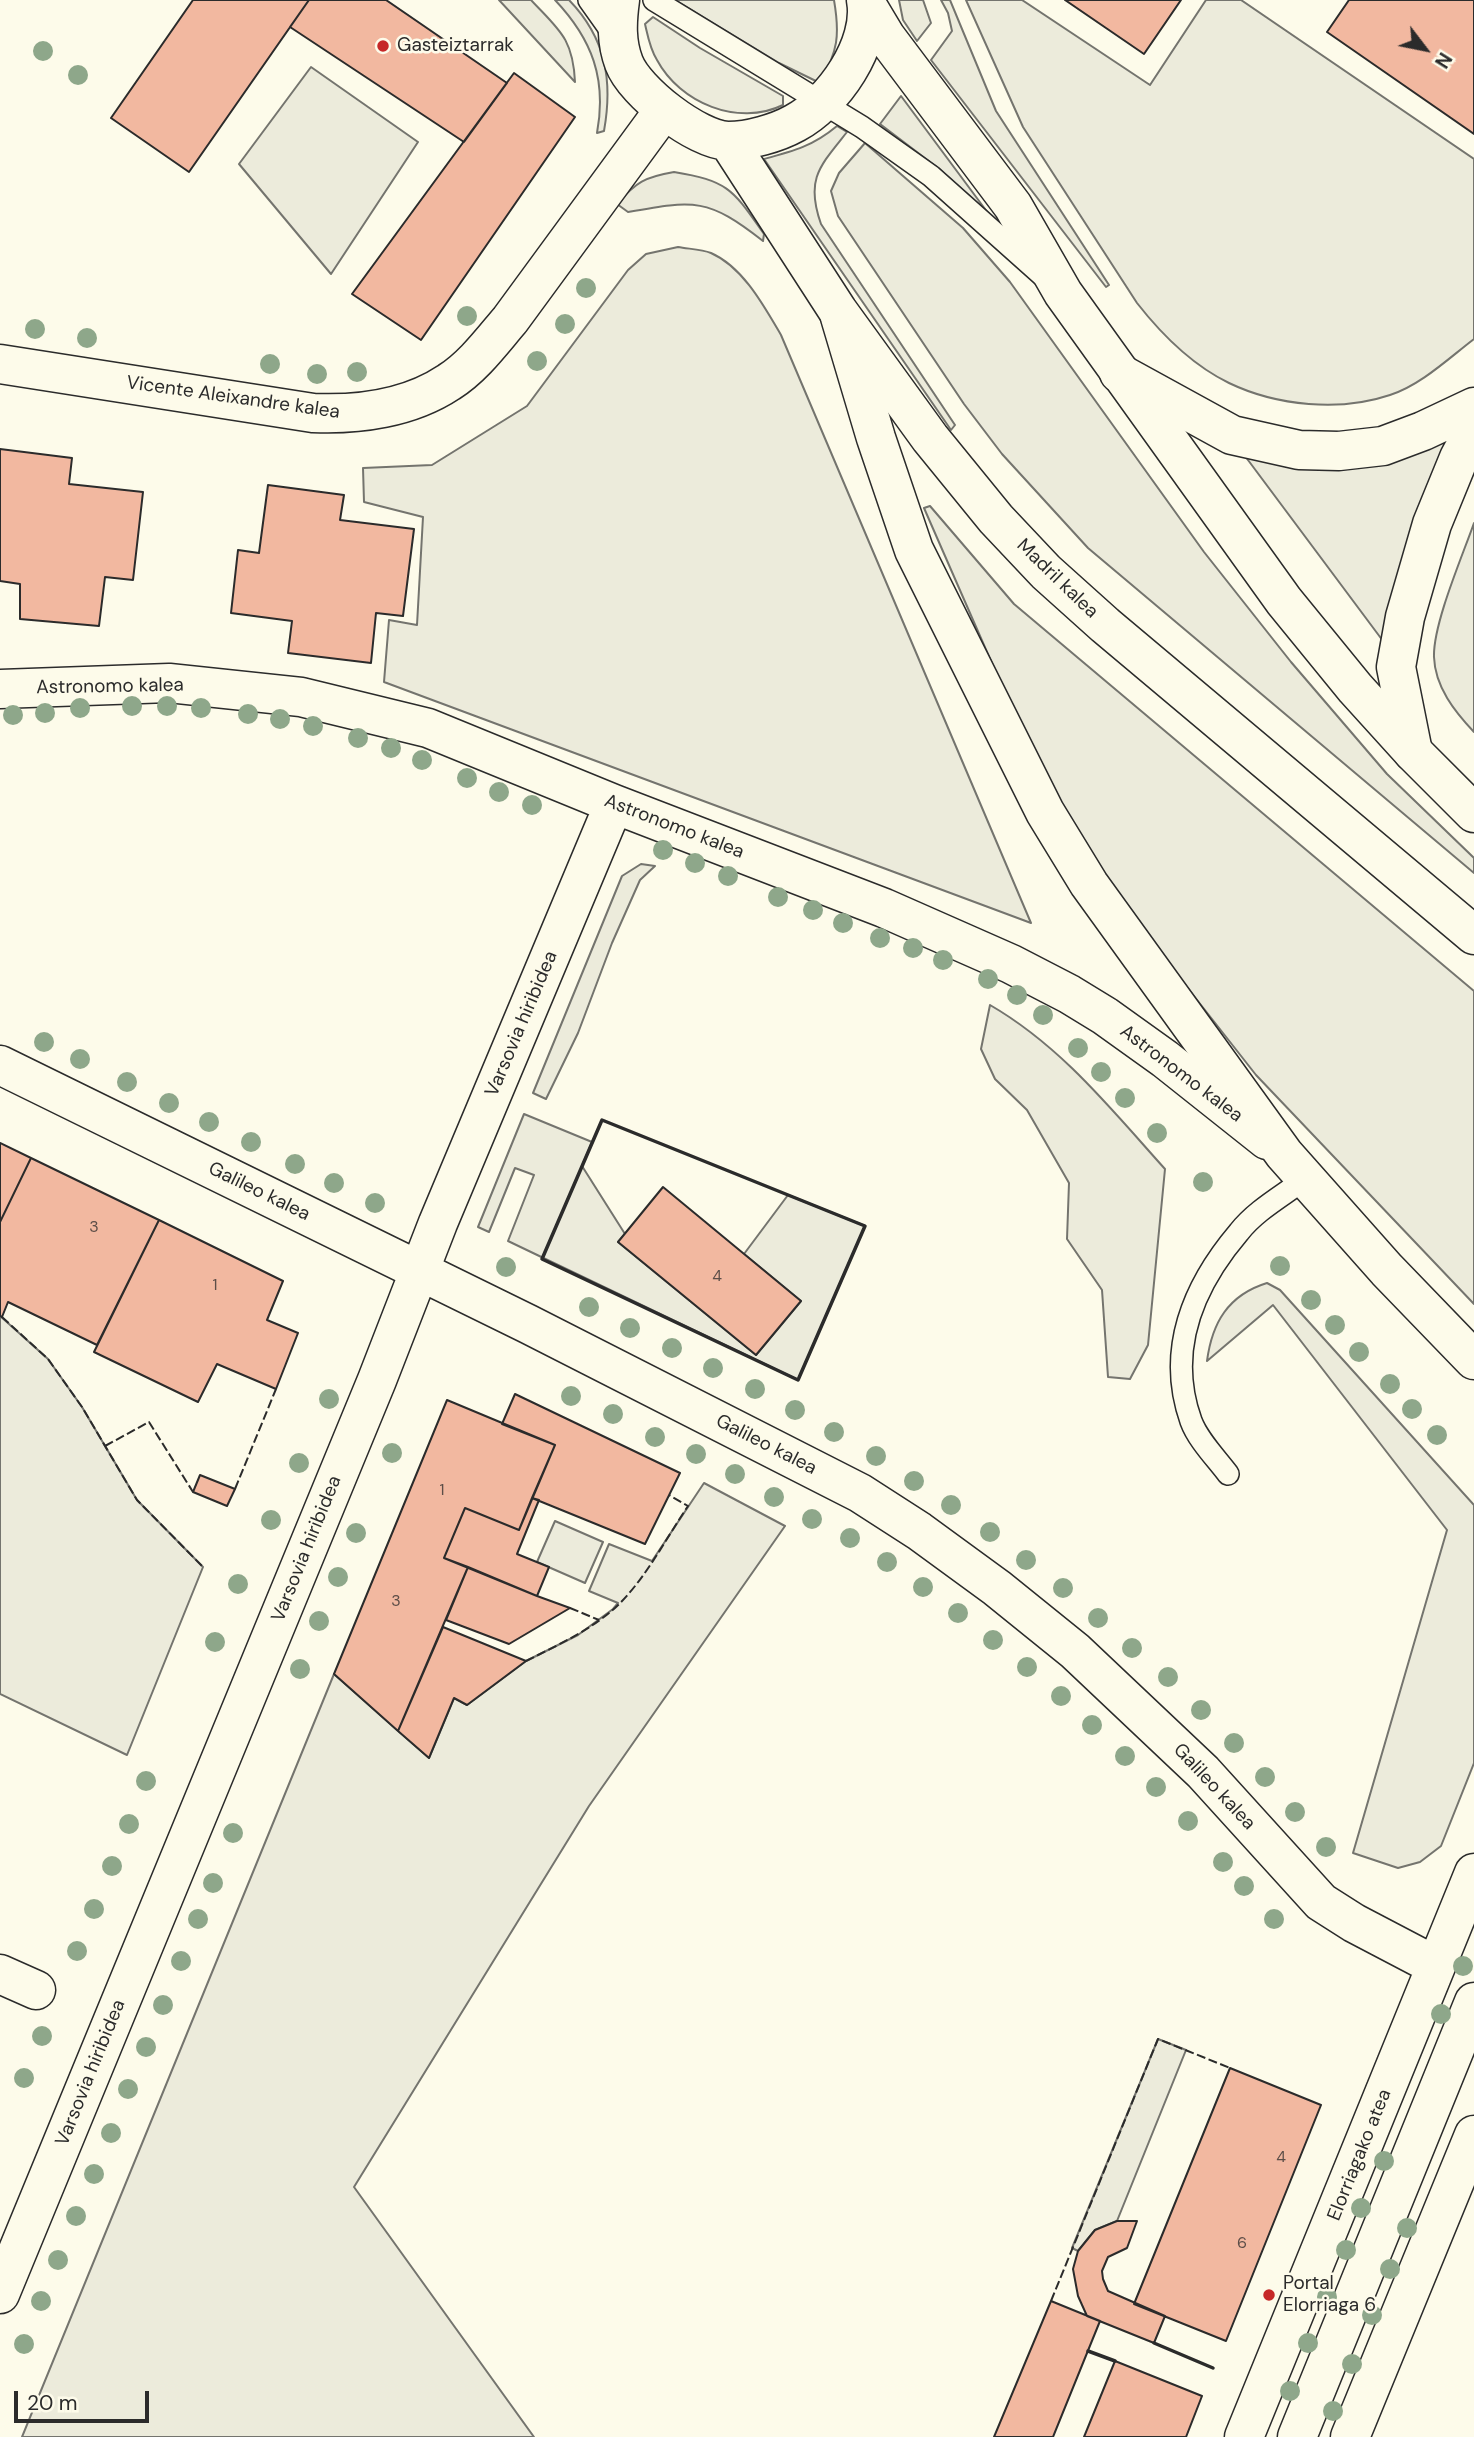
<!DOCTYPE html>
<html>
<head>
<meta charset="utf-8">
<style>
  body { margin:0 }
  #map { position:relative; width:1474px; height:2437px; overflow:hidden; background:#fdfbea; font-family:"DM Sans",sans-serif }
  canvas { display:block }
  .north { position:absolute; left:1390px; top:14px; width:70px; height:70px; -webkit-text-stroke:5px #fdfbea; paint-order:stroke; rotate:122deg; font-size:19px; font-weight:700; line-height:28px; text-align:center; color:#2b2b2b }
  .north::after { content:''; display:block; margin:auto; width:24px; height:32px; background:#2b2b2b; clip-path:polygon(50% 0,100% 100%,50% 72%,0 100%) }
  .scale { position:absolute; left:14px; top:2391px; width:135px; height:32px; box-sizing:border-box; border:4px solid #2b2b2b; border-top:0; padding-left:9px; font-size:21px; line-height:24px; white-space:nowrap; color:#2b2b2b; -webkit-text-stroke:5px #fdfbea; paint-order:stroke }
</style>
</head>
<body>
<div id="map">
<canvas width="1474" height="2437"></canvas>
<div class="north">N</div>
<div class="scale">20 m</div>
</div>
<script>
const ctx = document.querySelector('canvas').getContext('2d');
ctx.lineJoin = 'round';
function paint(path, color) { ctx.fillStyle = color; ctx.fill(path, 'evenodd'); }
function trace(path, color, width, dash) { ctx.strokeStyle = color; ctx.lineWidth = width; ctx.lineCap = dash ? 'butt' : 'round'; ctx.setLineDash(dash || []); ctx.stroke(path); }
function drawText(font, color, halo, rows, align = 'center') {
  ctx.font = font + ' "DM Sans",sans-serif'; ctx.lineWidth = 5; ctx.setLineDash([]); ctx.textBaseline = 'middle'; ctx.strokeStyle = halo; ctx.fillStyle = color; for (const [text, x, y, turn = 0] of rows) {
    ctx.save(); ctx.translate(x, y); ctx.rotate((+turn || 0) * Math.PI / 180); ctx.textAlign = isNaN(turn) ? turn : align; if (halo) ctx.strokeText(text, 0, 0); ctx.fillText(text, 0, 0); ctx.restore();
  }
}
const green = new Path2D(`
  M499,0h32c28,30 42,38 44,82z
  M555,0h14c37,38 44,81 35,131l-7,2c10,-54 -5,-94 -42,-133z
  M675,0h159c6,35 4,51 -14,83l-41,-20z
  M899,0h24l8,23 -14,18 -14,-21z
  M941,0h9l46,111 113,174 -3,2 -175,-227 21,-29 -4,-18z
  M966,0h56l128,85 56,-85h35l233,159v180c-25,19 -53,46 -84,56 -50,17 -113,11 -161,-12 -37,-18 -67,-48 -92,-80l-114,-176z
  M653,17l47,31 83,48v9c-45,22 -103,-2 -126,-45 -7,-11 -9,-23 -12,-36z
  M311,67l107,75 -87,132 -92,-110z
  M901,96l87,117 -50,-45 -58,-44z
  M837,126l10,6c-27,34 -42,47 -26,92l134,201 -4,5 -187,-271c30,-8 49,-13 73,-33z
  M865,143l98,85 47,54 194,270 87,110 96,112 87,84v15l-386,-325 -86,-94 -38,-50 -126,-188 -7,-25 8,-18z
  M674,172c55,9 59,18 90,62l-1,7c-55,-43 -68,-41 -135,-29l-11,-8c19,-22 28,-27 57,-32z
  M678,247c10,2 23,2 33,6 32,14 53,53 70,82l250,588 -647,-241 5,-62 28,5 6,-108 -59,-15 -1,-34 69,-3 95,-59 101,-136 18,-16z
  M1456,435l-73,206 -138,-185z
  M930,506l84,98 460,387v313l-218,-229 -114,-145 -69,-101 -58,-113 -91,-208z
  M1474,523v209c-19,-20 -39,-45 -40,-75 -1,-33 28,-100 40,-134z
  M641,864l14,2 -15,14 -28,63 -34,90 -32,66 -13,-6 89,-217z
  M990,1005c71,41 121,104 175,164l-17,176 -18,34 -22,-2 -6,-87 -35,-51 2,-56 -42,-73 -32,-31 -14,-30z
  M524,1114l68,28 -10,24 43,68 -7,8 138,113 45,-54 -57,-47 44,-59 77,31 -67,154 -290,-139 26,-66 -19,-7 -26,64 -11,-5z
  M1267,1283l13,7 194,215v258l-33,83 -21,16 -22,6 -45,-15 94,-323 -174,-225 -66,56c5,-38 21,-66 60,-78z
  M0,1316l48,43 34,48 55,93 66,67 -76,188 -127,-61z
  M704,1483l81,43 -196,280 -235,381 180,250h-512l312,-763 95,84 25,-60 13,7 59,-44 52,-26 35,-26 5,-6 -29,-12 20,-47 43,17z
  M555,1521l48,21 -18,41 -48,-21z
  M1158,2039l28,11 -69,171 -22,9 -17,21 -6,-3z`);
const building = new Path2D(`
  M193,0h116l-120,172 -78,-54z
  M309,0h77l121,83 -43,59 -174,-115z
  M1065,0h116l-37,54z
  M1349,0h125v134l-147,-102z
  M514,73l61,44 -154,223 -69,-46z
  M0,449l72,9 -3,26 74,8 -10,88 -28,-3 -6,49 -79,-7v-35l-20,-3z
  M268,485l76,10 -4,25 74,9 -11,87 -27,-3 -5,50 -83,-10 4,-32 -61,-8 7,-63 21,3z
  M0,1143l31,15 -31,64z
  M31,1158l128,62 -62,125 -89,-43 -6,15 -2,-1v-94z
  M663,1187l138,114 -45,54 -138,-113z
  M159,1220l124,61 -16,39 31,13 -22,56 -59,-25 -19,38 -104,-50z
  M515,1394l165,79 -35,71 -113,-46 23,-53 -53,-21z
  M447,1400l108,45 -36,85 -54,-22 -21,50 24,9 -70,164 -64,-57z
  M200,1475l35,14 -8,17 -34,-14z
  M532,1498l7,2 -22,54 32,13 -12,29 -93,-38 21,-50 54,22z
  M468,1567l69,29 33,12 -61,36 -63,-24z
  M443,1627l83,34 -59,44 -13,-7 -25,60 -31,-27z
  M1230,2068l91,37 -95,236 -92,-37z
  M1117,2221h20l-10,27 -19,9 -6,14 1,8 5,12 57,25 -11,27 -67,-27 -9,-20 -5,-27 5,-18 17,-21z
  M1051,2301l49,20 -47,116h-59z
  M1115,2361l87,35 -16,41h-102z`);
const lane = new Path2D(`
  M589,0l27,38
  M654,0l208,127 69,49 111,99
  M1228,1474c-12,-16 -30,-34 -37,-53 -25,-70 2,-135 48,-189 17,-22 45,-37 67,-54`);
const street = new Path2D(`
  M0,364l313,49c46,2 97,-5 136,-31 24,-15 43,-41 61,-62l154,-210
  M0,689l169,-6 132,14 127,31 186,76 270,104 127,56 58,30 36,22 60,43 102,81
  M0,1065l528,259 332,169 59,38 78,57 78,63 128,121 118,130 33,21 82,43
  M0,1974l36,16
  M0,2294l377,-914 61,-157 176,-419
  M1244,2437l230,-564
  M1297,2437l177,-435
  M1350,2437l124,-302`);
const secondary = new Path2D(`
  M840,317l36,121 38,112 131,262 44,72 195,270 103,116 87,90
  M1119,373l113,62 67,15 40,1 44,-5 40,-15 51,-24
  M1413,752l-17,-85 9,-50 27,-93 27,-66 15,-28`);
const primary = new Path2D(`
  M620,0c-3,22 -4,42 4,63 11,29 73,77 104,78 21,0 49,-8 67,-18 38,-20 79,-79 71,-123
  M868,7l18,30 127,169 50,87 221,308 71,87 58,64 61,61
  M728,141l110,170 92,127 66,81 50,53 59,53 369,310`);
const fence = new Path2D(`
  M2,1317l46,42 34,48 55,93 66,67
  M105,1446l44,-24 44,70
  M235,1489l41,-100
  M570,1608l29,12
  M526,1661c30,-15 63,-30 89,-53 30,-28 50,-68 73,-102l-19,-11
  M1051,2301l107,-262 72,29`);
const wall = new Path2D(`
  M602,1120l263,106 -67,154 -256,-121z
  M1154,2343l59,25
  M1088,2351l27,10`);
const trees = [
  [43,51],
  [78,75],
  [586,288],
  [467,316],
  [565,324],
  [35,329],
  [87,338],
  [537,361],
  [270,364],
  [357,372],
  [317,374],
  [132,706],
  [167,706],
  [80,708],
  [201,708],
  [45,713],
  [248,714],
  [13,715],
  [280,719],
  [313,726],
  [358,738],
  [391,748],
  [422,760],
  [467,778],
  [499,792],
  [532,805],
  [663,850],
  [695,863],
  [728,876],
  [778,897],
  [813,910],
  [843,923],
  [880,938],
  [913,948],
  [943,960],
  [988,979],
  [1017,995],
  [1043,1015],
  [44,1042],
  [1078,1048],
  [80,1059],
  [1101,1072],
  [127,1082],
  [1125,1098],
  [169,1103],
  [209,1122],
  [1157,1133],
  [251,1142],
  [295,1164],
  [1203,1182],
  [334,1183],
  [375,1203],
  [1280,1266],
  [506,1267],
  [1311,1300],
  [589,1307],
  [1335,1325],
  [630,1328],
  [672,1348],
  [1359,1352],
  [713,1368],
  [1390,1384],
  [755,1389],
  [571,1396],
  [329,1399],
  [1412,1409],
  [795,1410],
  [613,1414],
  [834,1432],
  [1437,1435],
  [655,1437],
  [392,1453],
  [696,1454],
  [876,1456],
  [299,1463],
  [735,1474],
  [914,1481],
  [774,1497],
  [951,1505],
  [812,1519],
  [271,1520],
  [990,1532],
  [356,1533],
  [850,1538],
  [1026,1560],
  [887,1562],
  [338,1577],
  [238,1584],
  [923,1587],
  [1063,1588],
  [958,1613],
  [1098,1618],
  [319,1621],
  [993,1640],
  [215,1642],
  [1132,1648],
  [1027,1667],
  [300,1669],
  [1168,1677],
  [1061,1696],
  [1201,1710],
  [1092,1725],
  [1234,1743],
  [1125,1756],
  [1265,1777],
  [146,1781],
  [1156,1787],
  [1295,1812],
  [1188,1821],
  [129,1824],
  [233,1833],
  [1326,1847],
  [1223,1862],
  [112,1866],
  [213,1883],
  [1244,1886],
  [94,1909],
  [198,1919],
  [1274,1919],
  [77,1951],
  [181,1961],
  [1463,1966],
  [163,2005],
  [1441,2014],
  [42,2036],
  [146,2047],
  [24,2078],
  [128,2089],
  [111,2133],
  [1384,2161],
  [94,2174],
  [1361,2208],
  [76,2216],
  [1407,2228],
  [1346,2250],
  [58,2260],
  [1390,2269],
  [1327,2297],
  [41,2301],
  [1372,2315],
  [1308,2343],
  [24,2344],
  [1352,2364],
  [1290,2391],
  [1333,2411]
];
const markers = [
  [383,46,7,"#c62828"],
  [1269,2295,7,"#c62828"]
];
const numberNames = [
  ["3",94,1228],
  ["4",717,1277],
  ["1",215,1286],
  ["1",442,1491],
  ["3",396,1602],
  ["4",1281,2158],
  ["6",1242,2244]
];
const poiNames = [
  ["Gasteiztarrak",397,46],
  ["Portal",1283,2284],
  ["Elorriaga 6",1283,2306]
];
const streetNames = [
  ["Vicente Aleixandre kalea",233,398,8],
  ["Madril kalea",1057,579,44],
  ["Astronomo kalea",110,687,-1],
  ["Astronomo kalea",674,827,21],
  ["Varsovia hiribidea",522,1024,-67],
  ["Astronomo kalea",1181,1074,37],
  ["Galileo kalea",259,1192,26],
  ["Galileo kalea",766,1445,27],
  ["Varsovia hiribidea",307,1549,-68],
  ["Galileo kalea",1214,1787,47],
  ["Varsovia hiribidea",91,2073,-68],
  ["Elorriagako atea",1360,2155,-68]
];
paint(green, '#ecebdb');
trace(green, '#74746e', 2);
paint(building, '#f2b8a0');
trace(building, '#2b2b2b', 2);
trace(lane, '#2b2b2b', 24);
trace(street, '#2b2b2b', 41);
trace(secondary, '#2b2b2b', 41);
trace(primary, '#2b2b2b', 41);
trace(lane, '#fdfbea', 21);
trace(street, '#fdfbea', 38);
trace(secondary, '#fdfbea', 38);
trace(primary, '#fdfbea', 38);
trace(fence, '#2b2b2b', 2, [9, 3.5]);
trace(wall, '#2b2b2b', 3.5);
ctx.fillStyle = '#8ea78a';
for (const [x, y] of trees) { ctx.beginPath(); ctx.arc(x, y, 10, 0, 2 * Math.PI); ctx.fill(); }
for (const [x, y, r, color] of markers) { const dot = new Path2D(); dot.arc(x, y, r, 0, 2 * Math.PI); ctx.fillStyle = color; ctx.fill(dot); trace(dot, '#fdfbea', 2.5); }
drawText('16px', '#5d4e48', null, numberNames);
drawText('19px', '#2b2b2b', '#fdfbea', poiNames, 'left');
drawText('19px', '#2b2b2b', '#fdfbea', streetNames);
</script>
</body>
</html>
